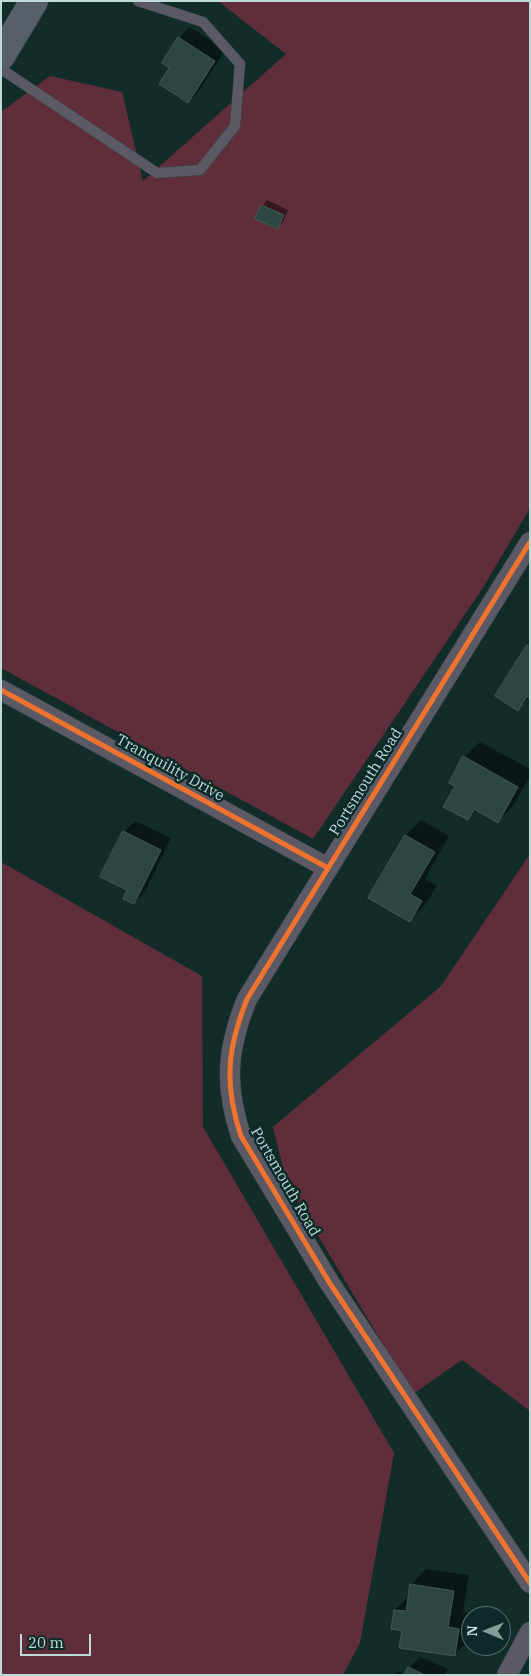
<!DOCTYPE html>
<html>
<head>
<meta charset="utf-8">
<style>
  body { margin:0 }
  #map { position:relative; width:531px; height:1676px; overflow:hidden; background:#122c2a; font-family:"IBM Plex Serif",serif }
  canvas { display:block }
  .frame { position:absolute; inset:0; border:2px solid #bedbd7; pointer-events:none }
  .north { position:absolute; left:461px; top:1606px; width:50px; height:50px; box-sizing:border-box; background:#0c2b28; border:1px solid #53716e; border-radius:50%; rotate:271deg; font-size:14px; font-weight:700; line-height:20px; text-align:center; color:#bedbd7 }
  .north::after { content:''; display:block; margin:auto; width:18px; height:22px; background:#829e9a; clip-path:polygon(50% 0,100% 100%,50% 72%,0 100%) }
  .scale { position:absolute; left:20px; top:1634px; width:71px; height:22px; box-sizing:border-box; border:2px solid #bedbd7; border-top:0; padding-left:6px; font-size:15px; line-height:18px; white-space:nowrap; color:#bedbd7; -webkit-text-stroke:4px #0c2b28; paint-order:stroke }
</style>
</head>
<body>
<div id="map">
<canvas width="531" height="1676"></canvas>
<div class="frame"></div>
<div class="north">N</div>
<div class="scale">20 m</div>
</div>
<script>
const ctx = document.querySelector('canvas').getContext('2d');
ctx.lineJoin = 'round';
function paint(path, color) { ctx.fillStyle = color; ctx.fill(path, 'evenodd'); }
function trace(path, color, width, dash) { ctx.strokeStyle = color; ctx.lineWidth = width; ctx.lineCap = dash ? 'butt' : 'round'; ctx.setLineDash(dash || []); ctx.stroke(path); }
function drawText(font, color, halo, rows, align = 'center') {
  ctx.font = font + ' "IBM Plex Serif",serif'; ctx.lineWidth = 5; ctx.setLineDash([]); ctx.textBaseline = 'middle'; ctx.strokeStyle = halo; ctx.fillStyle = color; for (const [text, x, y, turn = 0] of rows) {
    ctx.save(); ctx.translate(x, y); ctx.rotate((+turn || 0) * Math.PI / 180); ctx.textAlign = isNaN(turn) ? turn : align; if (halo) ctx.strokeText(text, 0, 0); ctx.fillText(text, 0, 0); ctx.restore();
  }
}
const green = new Path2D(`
  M218,1h312v507l-46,78 -171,253 -312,-171v-556l49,-36 72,16 21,89 143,-127z
  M530,854v557l-68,-51 -49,34 -126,-210 -14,-57 168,-141z
  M1,862l201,114 1,151 191,326 -34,190 -17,32h-342z`);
const shadow = new Path2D(`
  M190,27l35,23 -26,41 -11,10 -17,-34 -8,-4 16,-25z
  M267,200l21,10 -5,12 -5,6 -16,-22z
  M530,644v52l-12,13 10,-63z
  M480,742l50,27v7l-17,30 -15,15 -22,-12 -9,10 -11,-34 8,-28z
  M421,820l28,16 -24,43 12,7 -12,19 -15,15 -40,-23 36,-62z
  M135,821l36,17 -26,54 -11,11 -5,-13 -5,-58z
  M426,1569l43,6 -6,37 10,2v2h-2l-1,23 -16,16 -51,-25 -8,-20 14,-14 2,-11z
  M420,1657l28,12 -3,6h-39l3,-7z
  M397,1671l8,4h-11z`);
const building = new Path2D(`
  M178,37l37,24 -27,42 -29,-19 10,-16 -7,-5z
  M261,205l23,10 -6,14 -23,-10z
  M527,645l3,2v51l-3,-2 -9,15 -23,-15z
  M463,756l55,31 -20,36 -24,-14 -6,11 -25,-13 12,-21 -6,-3z
  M123,831l38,19 -27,54 -11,-5 4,-9 -27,-13z
  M405,835l30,17 -25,42 12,7 -12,21 -42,-24z
  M410,1584l44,7 -6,36 11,2 -4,27 -56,-8 3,-17 -11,-2 3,-19 12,1z
  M408,1667l17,8h-21z`);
const lane = new Path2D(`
  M1,69l156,104 43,-3 35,-44 5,-62 -37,-42 -65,-21`);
const street = new Path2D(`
  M530,542l-283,457c-20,50 -23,86 -6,137l88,146 201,301
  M1,690l327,178
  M507,1675l23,-43`);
const highway = new Path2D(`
  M1,56l33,-55`);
const cycleway = new Path2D(`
  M530,542l-283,457c-20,50 -23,86 -6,137l88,146 201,301
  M1,690l327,178`);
const streetNames = [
  ["Tranquility Drive",170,768,29],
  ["Portsmouth Road",366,782,-58],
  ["Portsmouth Road",285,1182,60]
];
paint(green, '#602e3a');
paint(shadow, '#0007');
paint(building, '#2d4642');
trace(building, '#435853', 1);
trace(lane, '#334948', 11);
trace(street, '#334948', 21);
trace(highway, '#334948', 29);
trace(lane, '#5b5a64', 10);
trace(street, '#5b5a64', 20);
trace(highway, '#595f69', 28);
trace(cycleway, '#ef722f', 5);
drawText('15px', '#bedbd7', '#0c2b28', streetNames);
</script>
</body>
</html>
